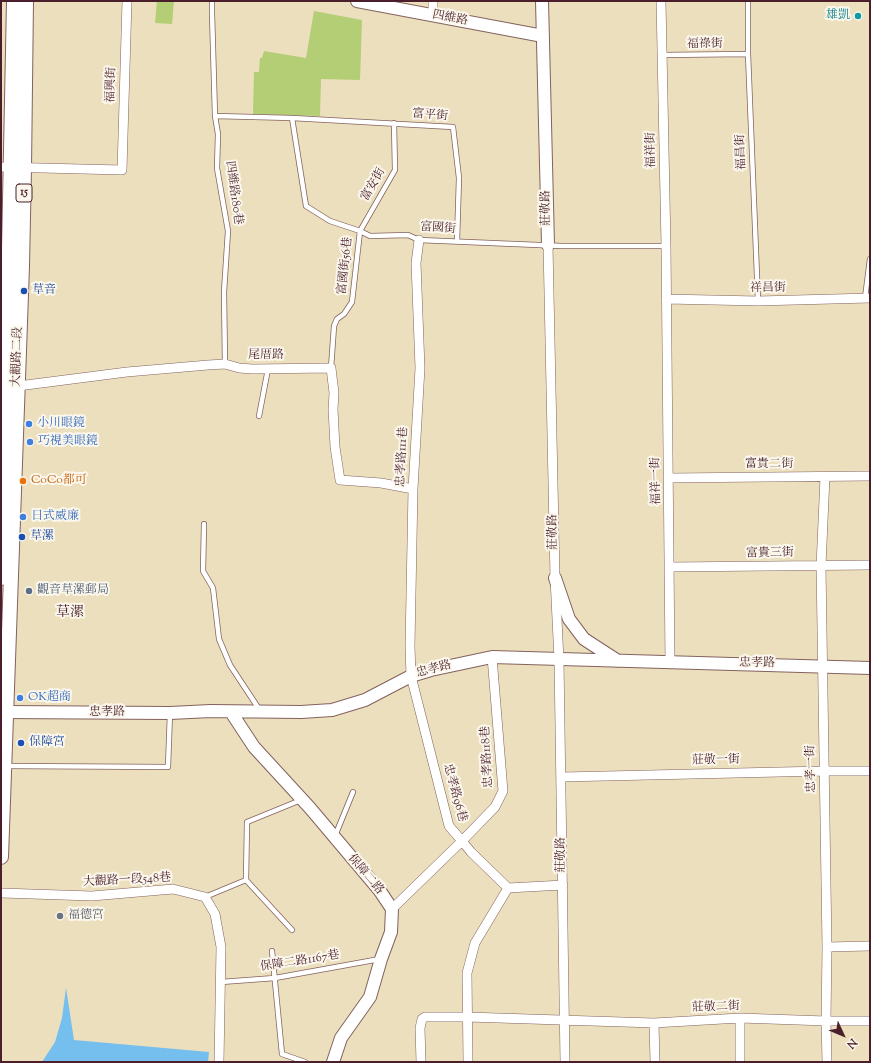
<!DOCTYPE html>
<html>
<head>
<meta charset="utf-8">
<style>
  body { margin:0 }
  #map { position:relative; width:871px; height:1063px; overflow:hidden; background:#ecdfbd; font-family:"Sorts Mill Goudy",serif }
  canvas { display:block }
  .frame { position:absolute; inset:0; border:2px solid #4a1f2b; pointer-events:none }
  .north { position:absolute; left:823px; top:1015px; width:40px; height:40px; -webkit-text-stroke:3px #fbf7ec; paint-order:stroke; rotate:134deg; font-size:11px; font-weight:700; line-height:16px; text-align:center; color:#4a1f2b }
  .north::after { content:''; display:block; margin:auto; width:14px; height:18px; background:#4a1f2b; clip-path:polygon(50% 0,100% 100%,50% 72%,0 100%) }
</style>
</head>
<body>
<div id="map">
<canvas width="871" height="1063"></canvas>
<div class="frame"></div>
<div class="north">N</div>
</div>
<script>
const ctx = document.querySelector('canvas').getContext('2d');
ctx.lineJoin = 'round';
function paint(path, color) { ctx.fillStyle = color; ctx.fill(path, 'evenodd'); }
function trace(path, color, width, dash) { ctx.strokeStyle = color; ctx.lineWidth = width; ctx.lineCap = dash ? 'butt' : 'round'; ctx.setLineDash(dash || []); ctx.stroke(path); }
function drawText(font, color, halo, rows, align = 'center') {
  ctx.font = font + ' "Sorts Mill Goudy","Noto Serif TC",serif'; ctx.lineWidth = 4; ctx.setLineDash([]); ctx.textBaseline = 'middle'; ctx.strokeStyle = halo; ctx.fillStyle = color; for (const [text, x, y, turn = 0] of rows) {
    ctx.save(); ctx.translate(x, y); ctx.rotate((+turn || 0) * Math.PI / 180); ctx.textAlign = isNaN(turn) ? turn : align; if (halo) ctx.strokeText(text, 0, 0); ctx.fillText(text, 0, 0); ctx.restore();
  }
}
const green = new Path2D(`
  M157,1h17l-2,23 -17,-1z
  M314,11l48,9 -2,60 -39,-1 -1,37 -67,-2 1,-42h5l1,-14h2l2,-7 42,7z`);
const water = new Path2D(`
  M66,988l8,52 135,12 -1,10h-166l13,-20 7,-24z`);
const lane = new Path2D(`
  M212,1v12l3,103 3,18 -1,34 11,63 -4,61 1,72
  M748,1v53l10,247
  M662,55l86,-1
  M215,116l77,2 161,9 6,51 -2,63
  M292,118l14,88 24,15 30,10 10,5 38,-1 11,5 143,6h104
  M865,298l5,-39
  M331,368l3,-42 3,-7 7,-5 8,-12 8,-71 35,-61 -1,-47
  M259,416l9,-47
  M204,524l-1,47 10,17 6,51 11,26 29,44
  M6,766l162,1 2,-54
  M335,836l18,-44
  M246,880l1,-58 54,-22
  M246,880l46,50
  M205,897l41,-17
  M272,951l10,103 23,8
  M221,982l54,-4 105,-19`);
const street = new Path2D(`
  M433,1v14
  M661,1l5,245 4,417
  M1,167l121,3 5,-169
  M548,245l7,333 4,82 6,402
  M666,299l92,2 112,-3
  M18,386l109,-14 81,-7 17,-1 14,4 13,1 79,-1 3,25 -1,16 2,38 5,33 41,3 32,6
  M825,477l-4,89 6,381 -1,74 1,41
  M669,478l201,-2
  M669,567l201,-2
  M492,657l11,134 -8,16 -33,34 9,11 37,36 55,-3
  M562,777l262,-6h46
  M1,893l91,3 81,-7 32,8 10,17 6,33 -2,115
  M392,909l70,-68 -13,-15 -38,-150 -1,-30 3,-157 7,-121 -4,-105 3,-23
  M827,947l43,-1
  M654,1023l1,39
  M421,1062l-1,-34 2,-9 3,-2h42l187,6 86,-5 86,3h44
  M468,1062l-1,-89 8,-30 33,-55
  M740,1062v-44`);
const secondary = new Path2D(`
  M357,1l186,35
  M542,1l6,244
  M555,578l14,41 15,20 34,22
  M1,712l169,1 41,-2 90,1 31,-2 33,-10 46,-24 20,-6 61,-13 378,11
  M231,712l23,35 56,61 70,83 12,18 -1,23 -10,27 -11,38 -29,41 -8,24`);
const primary = new Path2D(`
  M1,578l5,-179 8,-398
  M1,857l21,-591 2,-98 2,-167`);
const markers = [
  [858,16,4,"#0f9aa8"],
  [24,291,4,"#1a4fb4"],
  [29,424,4,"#3f7fe0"],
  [30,442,4,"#3f7fe0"],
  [23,481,4,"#e8710a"],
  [23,517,4,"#3f7fe0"],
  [22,537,4,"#1a4fb4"],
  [29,591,4,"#5c6f8a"],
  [20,698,4,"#3f7fe0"],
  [21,743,4,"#1a4fb4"],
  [60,916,4,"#6b7280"]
];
const shields = [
  [24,193,16]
];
const shieldNames = [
  ["15",24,193]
];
const cultureNames = [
  ["雄凱",850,16]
];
const streetNames = [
  ["四維路",450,19,11],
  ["福祿街",705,45,-1],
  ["福興街",112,85,-88],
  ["富平街",430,116,5],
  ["福祥街",652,150,-91],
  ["福昌街",742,152,-92],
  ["富安街",374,185,-60],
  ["四維路180巷",233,193,82],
  ["莊敬路",547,208,-91],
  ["富國街",438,229,4],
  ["富國街56巷",346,266,-84],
  ["祥昌街",768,289,-1],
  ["尾厝路",266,356],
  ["大觀路二段",18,357,-88],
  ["忠孝路111巷",403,457,-87],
  ["富貴二街",769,465],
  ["福祥一街",657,481,-91],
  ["莊敬路",554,532,-91],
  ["富貴三街",770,554,-1],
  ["忠孝路",757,664,1],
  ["忠孝路",434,670,-15],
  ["忠孝路",107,713],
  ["忠孝路118巷",488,757,-93],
  ["莊敬一街",716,761,-1],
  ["忠孝一街",812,769,-91],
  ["忠孝路96巷",454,793,75],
  ["莊敬路",562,855,-90],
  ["保障二路",365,875,50],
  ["大觀路一段548巷",127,881,-3],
  ["保障二路1167巷",300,962,-9],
  ["莊敬二街",716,1008,-2]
];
const transitNames = [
  ["草音",32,291],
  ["草漯",30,537],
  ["保障宮",29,743]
];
const shopNames = [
  ["小川眼鏡",37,424],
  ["巧視美眼鏡",38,442],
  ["日式威廉",31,517],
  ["OK超商",28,698]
];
const foodNames = [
  ["CoCo都可",31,481]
];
const serviceNames = [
  ["觀音草漯郵局",37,591]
];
const worshipNames = [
  ["福德宮",68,916]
];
const quarterNames = [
  ["草漯",70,614]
];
paint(green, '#b3ce74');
paint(water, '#74bfed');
trace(lane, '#83625e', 6);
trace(street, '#83625e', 10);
trace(secondary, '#83625e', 14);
trace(primary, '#83625e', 16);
trace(lane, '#fff', 4.5);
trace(street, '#fff', 9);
trace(secondary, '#fff', 12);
trace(primary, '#fff', 14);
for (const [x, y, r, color] of markers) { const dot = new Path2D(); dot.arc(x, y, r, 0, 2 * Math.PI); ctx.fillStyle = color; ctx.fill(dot); trace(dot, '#fbf7ec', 1.5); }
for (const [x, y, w] of shields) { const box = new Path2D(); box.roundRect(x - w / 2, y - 9, w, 18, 3); ctx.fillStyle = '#fbf7ec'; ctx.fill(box); trace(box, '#4a1f2b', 1); }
drawText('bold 11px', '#4a1f2b', null, shieldNames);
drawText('12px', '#0d838f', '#fbf7ec', cultureNames, 'right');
drawText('12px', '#4a1f2b', '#fbf7ec', streetNames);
drawText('12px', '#164399', '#fbf7ec', transitNames, 'left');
drawText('12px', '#366cbe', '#fbf7ec', shopNames, 'left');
drawText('12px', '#c56008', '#fbf7ec', foodNames, 'left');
drawText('12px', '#4e5e75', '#fbf7ec', serviceNames, 'left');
drawText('12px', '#5b616d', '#fbf7ec', worshipNames, 'left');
drawText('14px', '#4a1f2b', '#fbf7ec', quarterNames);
</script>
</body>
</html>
